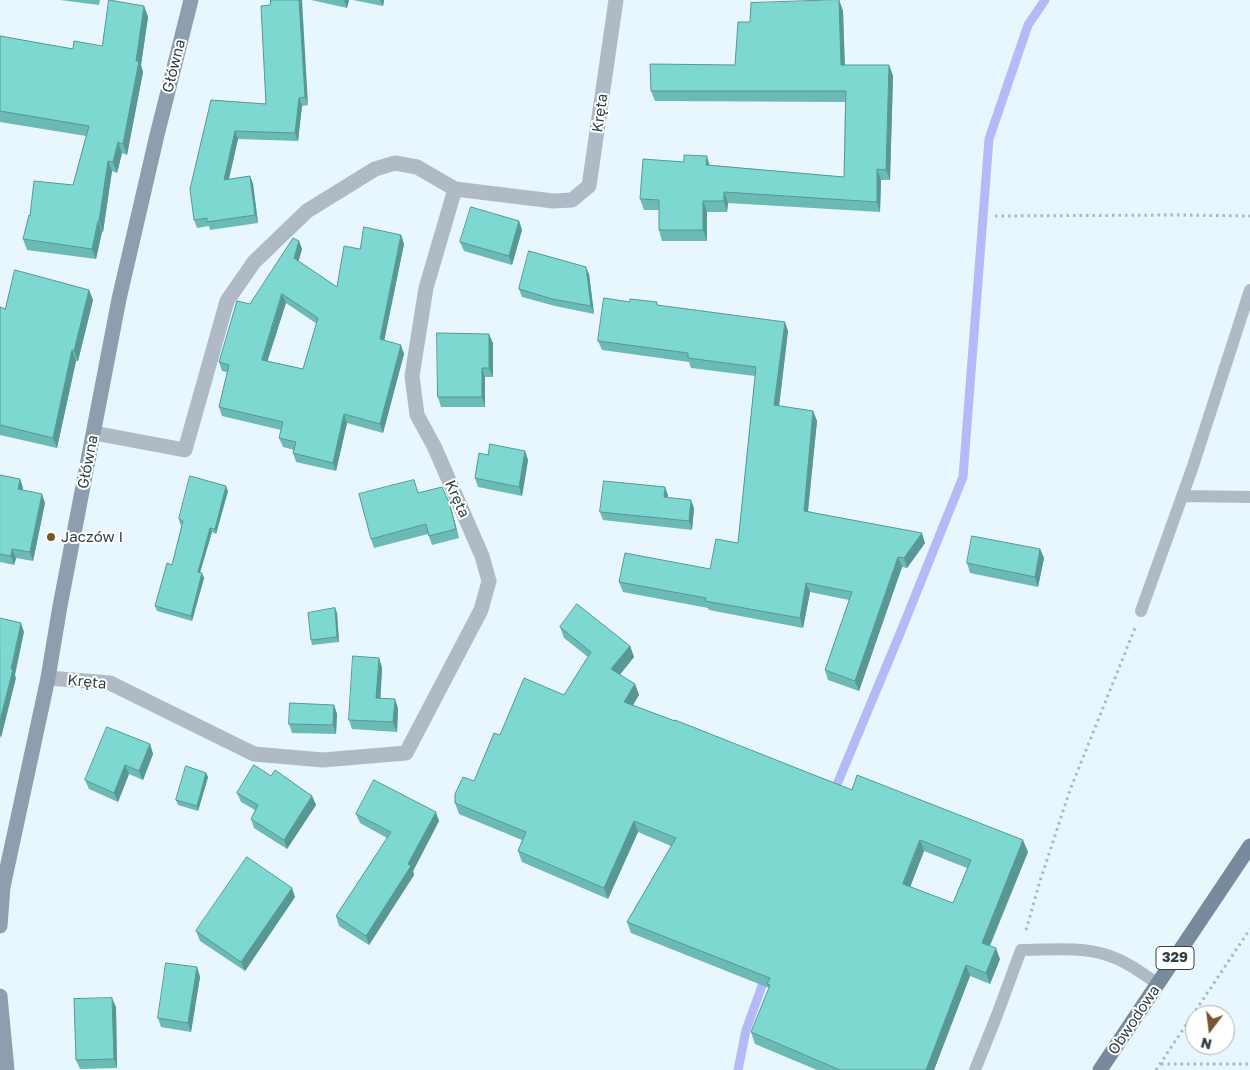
<!DOCTYPE html>
<html>
<head>
<meta charset="utf-8">
<style>
  body { margin:0 }
  #map { position:relative; width:1250px; height:1070px; overflow:hidden; background:#e8f7fd; font-family:"Golos Text",sans-serif }
  canvas { display:block }
  .north { position:absolute; left:1185px; top:1005px; width:50px; height:50px; box-sizing:border-box; background:#fff; border:1px solid #acb2b4; border-radius:50%; rotate:195deg; font-size:14px; font-weight:700; line-height:20px; text-align:center; color:#2f3f44 }
  .north::after { content:''; display:block; margin:auto; width:18px; height:22px; background:#78552e; clip-path:polygon(50% 0,100% 100%,50% 72%,0 100%) }
</style>
</head>
<body>
<div id="map">
<canvas width="1250" height="1070"></canvas>
<div class="north">N</div>
</div>
<script>
const ctx = document.querySelector('canvas').getContext('2d');
ctx.lineJoin = 'round';
function trace(path, color, width, dash) { ctx.strokeStyle = color; ctx.lineWidth = width; ctx.lineCap = dash ? 'butt' : 'round'; ctx.setLineDash(dash || []); ctx.stroke(path); }
function paint(path, color) { ctx.fillStyle = color; ctx.fill(path, 'evenodd'); }
function drawText(font, color, halo, rows, align = 'center') {
  ctx.font = font + ' "Golos Text",sans-serif'; ctx.lineWidth = 4; ctx.setLineDash([]); ctx.textBaseline = 'middle'; ctx.strokeStyle = halo; ctx.fillStyle = color; for (const [text, x, y, turn = 0] of rows) {
    ctx.save(); ctx.translate(x, y); ctx.rotate((+turn || 0) * Math.PI / 180); ctx.textAlign = isNaN(turn) ? turn : align; if (halo) ctx.strokeText(text, 0, 0); ctx.fillText(text, 0, 0); ctx.restore();
  }
}
const stream = new Path2D(`
  M833,794l66,-158 64,-159 26,-338 39,-114 17,-25
  M738,1070l8,-40 20,-55`);
const path = new Path2D(`
  M995,216l183,-1 72,1
  M1026,930l14,-49 30,-91 65,-162
  M1161,1064h89
  M1156,1070l94,-141`);
const lane = new Path2D(`
  M1183,496l67,1
  M1141,611l52,-145 57,-176
  M975,1070l22,-55 24,-65c27,0 60,-4 86,5 19,6 35,18 51,29`);
const street = new Path2D(`
  M94,433l91,17 42,-149 27,-39 53,-51 68,-42 20,-6 22,4 38,22 98,12 19,-1 17,-14 27,-186
  M48,678l62,5 144,71 69,6 83,-7 75,-143 8,-29 -7,-25 -48,-110 -17,-31 -5,-39 14,-88 29,-99`);
const secondary = new Path2D(`
  M0,926l3,-39 45,-209 12,-72 59,-307 38,-164 34,-135
  M0,996l7,74`);
const primary = new Path2D(`
  M1100,1070l150,-224`);
const wall = new Path2D(`
  M60,0h40l-1,5z
  M271,0l37,105 -6,1 -4,35 -60,-2 -9,40 21,-3 3,8 5,39 -48,7 -1,-4 -12,2 -3,-8 17,-120 55,4 4,-99z
  M311,0h38l-2,8z
  M353,0h31l-1,6z
  M839,0l4,11 2,54h44l4,11 -3,104h-9l-1,32 -152,-9 -1,9h-20v29h-45l-3,-11v-20h-15l-4,-11 70,-34 134,12 1,-75 -190,-1 -4,-10 84,-26 15,-43z
  M144,6l4,11 -7,48 2,7 -16,83 -5,-2 -5,20 -5,-2 -9,61h-1l-6,27 -69,-9 -4,-11 7,-23 43,-31 13,-49 -86,-14v-86l73,13 29,-3z
  M519,221l3,9 -10,35 -48,-14 -4,-9z
  M401,235l3,9 -20,96 20,14 -21,79 -36,-10 -11,48 -40,-9 -3,-9 1,-3 -11,-3 -4,-9 2,-8 -59,-14 -3,-9 8,-35 -5,-1 -3,-9 31,-58 49,-63 3,8 -4,12 39,26 23,-38zM286,303l31,21 -14,45 -36,-8z
  M589,274l5,40 -39,-8 -33,-9 -3,-8z
  M89,290l4,10 -15,61h-2l-19,87 -57,-13v-128l5,2z
  M630,302l28,3 130,26 -9,75 34,5 4,10 -9,90 117,32 -18,25 -5,-1 -43,124 -31,-11 -3,-10 24,-70 -39,-8 -7,36 -94,-18 -1,-2 -85,-16 -4,-10 91,-13 28,-26 17,-167 -64,-8 -2,-6 -87,-12 -4,-9z
  M493,343v34h-8v30h-44l-3,-10z
  M525,451l3,9 -6,36 -44,-9 -3,-9 13,-23z
  M0,475l20,4 3,9v2l22,13 -12,58 -17,-3 -2,7 -14,-3z
  M417,489l2,4 30,9 10,36 -27,7 -4,-11 -54,14 -3,-9z
  M228,491l-12,43 -4,-2 -12,40 4,6 -12,43 -35,-10 -2,-5 17,-41 10,-40 -2,-1 -1,-5z
  M668,495l-1,2 27,11 -2,22 -89,-10 -3,-8z
  M1040,549l4,9 -6,29 -68,-14 -3,-10z
  M335,608l2,5 2,29 -27,3 -1,-5z
  M560,627l70,19 4,11 -14,18 15,9 4,11 -6,10 219,85 176,62 -38,94 10,13 -10,25 -20,-8 -36,94h-117l-62,-26 -4,-12 18,-43v-1l-138,-55 -4,-11 44,-76 -33,-14 -30,67 -86,-37 -4,-11 4,-11 -63,-26 -4,-11 19,-22 26,-46 64,-40 24,-38 -24,-19zM924,851l43,17 -14,35 -43,-16z
  M379,658l3,10 -2,30 18,10 -1,24 -45,-3 -3,-9z
  M334,705l3,9 -1,20 -44,-1 -3,-9z
  M150,744l3,10 -10,26 -14,-6 -11,28 -29,-13 -4,-9z
  M206,773l2,4 -10,34 -20,-6 -2,-5z
  M271,776l41,20 4,9 -29,44 -33,-21 -3,-9 4,-9 -14,-8 -4,-9z
  M356,814l83,7 -26,50 1,4 -45,70 -30,-19 -3,-10 51,-78 -27,-15z
  M295,897l-50,74 -45,-30 -4,-10z
  M197,967l3,10 -9,55 -30,-5 -3,-9z
  M116,1007l1,61 -37,1 -4,-9z`);
const shadedWall = new Path2D(`
  M299,0h3l6,105 -3,-8z
  M344,0h5l-2,8z
  M380,0h4l-1,6z
  M839,0l4,11 2,65 -4,-11z
  M144,6l4,11 -7,48 2,7 -16,83 -4,-11z
  M889,65l4,11 -3,104 -4,-10z
  M299,98l3,8 -4,35 -3,-8z
  M235,131l3,8 -11,48 -3,-7z
  M118,142l4,11 -5,20 -4,-11z
  M707,156l3,11 -4,-2z
  M108,161l4,10 -9,61 -4,-11z
  M877,169l4,11 -1,32 -3,-10z
  M250,176l3,8 5,39 -3,-8z
  M724,192l4,11 -1,9 -3,-11z
  M703,201l4,11v29l-4,-11z
  M98,221l4,11 -6,27 -4,-10z
  M519,221l3,9 -10,35 -3,-9z
  M401,235l3,9 -21,103 -3,-8z
  M299,241l3,8 -5,18 -3,-9z
  M586,267l3,7 5,40 -3,-8z
  M89,290l4,10 -15,61 -4,-10z
  M282,294l4,9 -21,66 -3,-9z
  M785,322l3,9 -10,84 -4,-10z
  M489,334l4,9v34l-4,-9z
  M401,345l3,9 -21,79 -3,-9z
  M72,350l4,11 -19,87 -4,-10z
  M482,368l3,9v30l-3,-10z
  M813,411l4,10 -10,99 -3,-9z
  M344,414l3,9 -11,48 -3,-8z
  M525,451l3,9 -6,36 -3,-9z
  M20,479l3,9 -2,10 -3,-9z
  M226,486l2,5 -12,43 -1,-5z
  M665,487l3,8 -1,10 -3,-8z
  M42,494l3,9 -12,58 -3,-9z
  M691,500l3,8 -2,22 -3,-9z
  M449,502l3,9 7,27 -3,-9z
  M210,528l2,4 -13,44 -1,-4z
  M922,533l3,10 -18,25 -3,-10z
  M12,549l4,9 -2,7 -3,-9z
  M1040,549l4,9 -6,29 -3,-10z
  M898,557l4,10 -43,124 -4,-10z
  M202,573l2,5 -12,43 -1,-5z
  M806,583l4,9 -7,36 -3,-10z
  M335,608l2,5 2,29 -2,-5z
  M21,623l3,9 -9,43 1,3 -15,60 -1,-3v-14z
  M630,646l4,11 -19,23 -4,-11z
  M379,658l3,10 -2,39 -4,-9z
  M635,684l4,11 -11,18 -4,-11z
  M395,699l3,9 -1,24 -4,-10z
  M334,705l3,9 -1,20 -3,-9z
  M150,744l3,10 -10,26 -4,-9z
  M125,765l4,9 -11,28 -4,-9z
  M206,773l2,4 -10,34 -1,-5z
  M312,796l4,9 -29,44 -3,-9z
  M436,812l3,9 -26,50 1,4 -45,70 -3,-9 42,-72z
  M634,821l4,11 -30,67 -4,-11z
  M920,840l4,11 -17,44 -4,-11z
  M1023,840l5,12 -42,102 -4,-11z
  M292,888l3,9 -50,74 -4,-9z
  M996,948l4,11 -10,25 -4,-11z
  M966,965l4,11 -36,94h-8z
  M197,967l3,10 -9,55 -3,-9z
  M112,998l4,9 1,61 -3,-9z`);
const building = new Path2D(`
  M109,0l35,6 -8,55h3l-16,83 -5,-2 -5,20 -5,-1 -9,60h-1l-6,28 -69,-10 6,-24 1,1 4,-35 39,4 16,-59 -89,-15v-75l73,13 1,-8 28,5z
  M271,0h28l6,97 -6,1 -4,35 -60,-2 -11,49 26,-4 5,39 -48,7v-4l-13,2 -4,-31 21,-89 55,4 -5,-98 9,-1z
  M839,0l2,65h48l-3,105 -9,-1v33l-153,-10v9h-21v29h-44v-30l-19,-1 3,-40 41,3v-7l23,1 -1,9 138,12 2,-86h-195l-1,-27 85,1 3,-43h12l1,-19z
  M471,207l48,14 -10,35 -49,-14z
  M364,227l37,8 -21,104 21,6 -21,79 -36,-10 -11,49 -40,-10 3,-11 -17,-4 4,-16 -64,-15 10,-42 -10,-3 18,-61 13,3 43,-66 6,3 -5,17 43,29 7,-41 16,3zM282,294l36,24 -15,51 -41,-9z
  M529,251l57,16 5,39 -39,-7 -33,-10z
  M15,270l74,20 -15,61 -2,-1 -19,88 -53,-13v-118l5,2z
  M604,298l26,4v-3l27,3v3l128,17 -11,83 39,6 -9,100 118,22 -18,25 -6,-1 -43,124 -30,-11 27,-78 -46,-9 -6,35 -95,-17 1,-3 -87,-16 6,-29 85,16 6,-30 22,4 18,-176 -68,-9v-5l-90,-12z
  M437,333l52,1v34h-7v29h-44z
  M490,444l35,7 -6,36 -44,-9 4,-25 9,2z
  M0,475l20,4 -2,10 24,5 -12,58 -18,-3 -1,7 -11,-2z
  M190,476l36,10 -11,43 -5,-1 -12,44 4,1 -11,43 -36,-10 12,-43 5,2 11,-44 -4,-2z
  M414,480l4,13 24,-6 7,15 7,27 -27,7 -3,-12 -55,15 -12,-45z
  M604,481l61,6 -1,10 27,3 -2,21 -89,-9z
  M972,536l68,13 -5,28 -68,-14z
  M577,604l53,42 -19,23 24,15 -11,18 51,19v-1l177,70 5,-15 166,65 -41,103 14,5 -10,25 -20,-8 -40,105h-86l-89,-38 19,-47 -3,-1 3,-6 -143,-56 49,-84 -42,-17 -30,67 -86,-37 8,-19 -71,-29v-9l8,-17 11,4 20,-48 6,2 24,-57 40,17 27,-43 -31,-25zM920,840l51,20 -18,43 -50,-19z
  M335,608l2,29 -26,3 -3,-27z
  M0,618l21,5 -10,46h2l-13,52z
  M353,656l26,2 -3,40 19,1 -2,23 -44,-2z
  M290,703l44,2 -1,20 -44,-1z
  M107,727l43,17 -11,27 -14,-6 -11,28 -29,-13z
  M254,765l17,11 4,-6 37,26 -28,44 -33,-21 7,-14 -21,-12z
  M186,766l20,7 -9,33 -21,-6z
  M374,780l62,32 -28,52 3,2 -45,70 -30,-20 55,-84 -35,-18z
  M247,857l45,31 -51,74 -45,-31z
  M166,963l31,4 -9,56 -30,-5z
  M112,998l2,61 -38,1 -2,-61z`);
const markers = [
  [51,537,5,"#78552e"]
];
const shields = [
  [1175,958,38]
];
const shieldNames = [
  ["329",1175,958]
];
const streetNames = [
  ["Główna",174,66,-76],
  ["Kręta",600,113,-82],
  ["Główna",88,462,-79],
  ["Kręta",457,499,66],
  ["Kręta",87,682,6],
  ["Obwodowa",1134,1020,-56]
];
const poiNames = [
  ["Jaczów I",61,537]
];
trace(stream, '#b5b9f7', 9);
trace(path, '#a9b8be', 3, [2.5, 4]);
trace(lane, '#b0bac6', 12);
trace(street, '#b0bac6', 15);
trace(secondary, '#8f9eaf', 15);
trace(primary, '#778a9e', 15);
paint(wall, '#6cbab5');
paint(shadedWall, '#589793');
paint(building, '#7ed8d2');
trace(building, '#589793', 1);
for (const [x, y, r, color] of markers) { const dot = new Path2D(); dot.arc(x, y, r, 0, 2 * Math.PI); ctx.fillStyle = color; ctx.fill(dot); trace(dot, '#fff', 2); }
for (const [x, y, w] of shields) { const box = new Path2D(); box.roundRect(x - w / 2, y - 11.5, w, 23, 4); ctx.fillStyle = '#fff'; ctx.fill(box); trace(box, '#2f3f44', 1); }
drawText('bold 14px', '#2f3f44', null, shieldNames);
drawText('15px', '#2f3f44', '#fff', streetNames);
drawText('15px', '#2f3f44', '#fff', poiNames, 'left');
</script>
</body>
</html>
